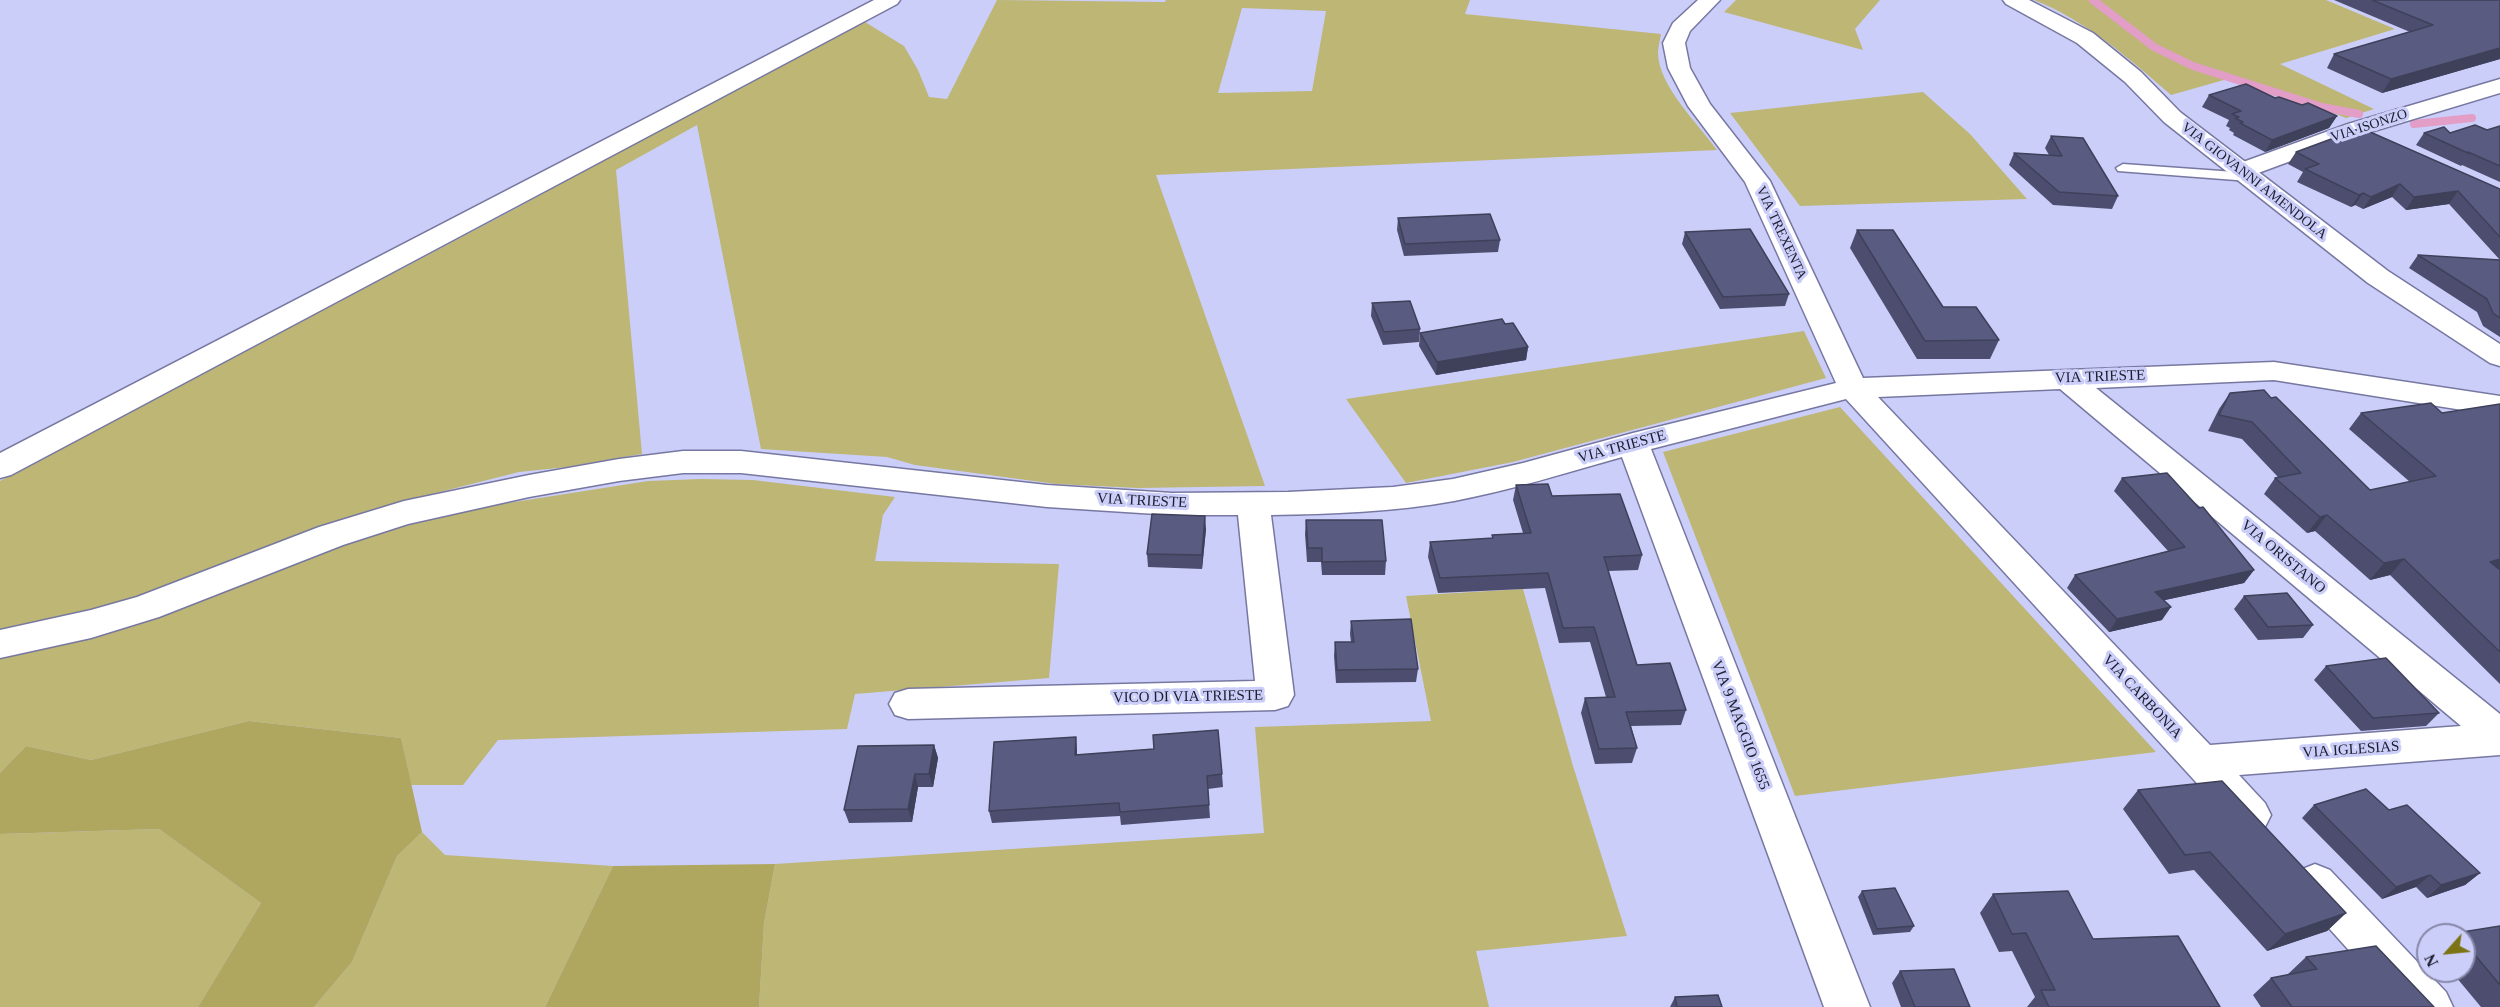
<!DOCTYPE html>
<html>
<head>
<meta charset="utf-8">
<style>
  body { margin:0 }
  #map { position:relative; width:2500px; height:1007px; overflow:hidden; background:#cccefa; font-family:"Times New Roman",serif }
  canvas { display:block }
  .north { position:absolute; left:2416px; top:923px; width:60px; height:60px; box-sizing:border-box; background:#cccefa; border:2px solid #8687a8; border-radius:50%; rotate:243deg; font-size:16px; font-weight:700; line-height:24px; text-align:center; color:#1c1d2d }
  .north::after { content:''; display:block; margin:auto; width:21px; height:27px; background:#7c7314; clip-path:polygon(50% 0,100% 100%,50% 72%,0 100%) }
</style>
</head>
<body>
<div id="map">
<canvas width="2500" height="1007"></canvas>
<div class="north">N</div>
</div>
<script>
const ctx = document.querySelector('canvas').getContext('2d');
ctx.lineJoin = 'round';
function paint(path, color) { ctx.fillStyle = color; ctx.fill(path, 'evenodd'); }
function trace(path, color, width, dash) { ctx.strokeStyle = color; ctx.lineWidth = width; ctx.lineCap = dash ? 'butt' : 'round'; ctx.setLineDash(dash || []); ctx.stroke(path); }
function drawText(font, color, halo, rows, align = 'center') {
  ctx.font = font + ' "Times New Roman",serif'; ctx.lineWidth = 6; ctx.setLineDash([]); ctx.textBaseline = 'middle'; ctx.strokeStyle = halo; ctx.fillStyle = color; for (const [text, x, y, turn = 0] of rows) {
    ctx.save(); ctx.translate(x, y); ctx.rotate((+turn || 0) * Math.PI / 180); ctx.textAlign = isNaN(turn) ? turn : align; if (halo) ctx.strokeText(text, 0, 0); ctx.fillText(text, 0, 0); ctx.restore();
  }
}
const green = new Path2D(`
  M997,0l168,2 1,-2h304l-5,14 196,20c-1,6 -3,13 -3,19 0,32 41,72 59,97l-561,25 109,311 -127,2 -82,-4 -141,-19 -28,-8 -126,-8 -64,-324 -81,45 26,284 -75,13 -48,5 -146,37 -234,88 -55,17 -84,16v-149l509,-269 278,-152 78,-38 39,24 14,24 11,27 18,2zM1242,8l84,3 -14,80 -94,2z
  M1736,0h144l-25,29 8,21 -139,-38z
  M2034,0h292l69,29 -115,35 94,45 -28,9 -47,-19 -68,-21 -60,17c-41,-36 -86,-75 -137,-95z
  M1923,92l47,42 57,65 -227,7 -70,-93z
  M1804,331l22,47 -313,84 -107,21 -60,-84z
  M1840,407l316,345 -361,44 -132,-344z
  M701,479l52,1 142,17 -12,18 -8,46 184,3 -10,114 -194,16 -8,35 -349,11 -35,45h-52l-10,-47 -152,-17 -158,39 -65,-14 -26,27v-119l313,-103 163,-47 13,2 159,-25z
  M1523,589l50,177 54,170 -151,15 13,56h-730l5,-84 11,-59 489,-31 -9,-106 176,-6 -25,-125z
  M159,829l102,74 -63,104h-198v-173z
  M422,832l23,23 168,11 -68,141h-231l38,-45 45,-106z`);
const forest = new Path2D(`
  M249,721l152,17 21,94 -25,24 -45,106 -38,45h-116l63,-104 -102,-74 -159,5v-61l26,-27 65,14z
  M775,864l-11,59 -5,84h-214l68,-141z`);
const stream = new Path2D(`
  M2093,0l61,47 39,19 129,41 37,7
  M2414,124l58,-6`);
const service = new Path2D(`
  M2123,164l126,9 7,4 -7,4 -131,-10 -2,-3z`);
const minor = new Path2D(`
  M874,0h26l-3,4 -886,471 -11,3v-25z
  M1698,0h22l-30,31 -5,12 5,25 20,36 60,77 93,197 411,-16 226,34v20l-226,-36 -178,8 404,326v41l-261,20 26,28 6,12 -6,12 -14,5 -14,-5 -391,-428 -195,50 219,558h-46l-202,-550c-56,16 -111,33 -168,44 -60,11 -123,13 -183,14l23,180 -6,11 -13,4 -367,9 -13,-4 -6,-11 6,-11 13,-4 347,-8 -17,-166h-66l-125,-8 -306,-34h-58l-64,8 -90,16 -121,27 -65,21 -184,72 -68,21 -91,20v-28l91,-20 46,-13 182,-70 85,-26 125,-26 90,-16 64,-8h58l306,34 125,8 116,-1 105,-5 60,-8 70,-16 110,-30 203,-50 -91,-201 -57,-76 -20,-38 -5,-25 10,-20zM2060,389l401,337 -251,19 -332,-348z
  M2500,79v14l-136,41 -114,42 -9,2 -9,-2 -3,-5 3,-5 116,-42z
  M2315,864l15,6 116,122 7,15h-53l-100,-111 -6,-13 6,-13z`);
const tertiary = new Path2D(`
  M2003,0h26l64,33 48,39 39,40 208,159 112,73v22l-10,-3 -122,-80 -204,-161 -39,-40 -48,-39 -71,-39z`);
const wall = new Path2D(`
  M2334,0h166v59l-118,34 -55,-25 7,-14 76,-22z
  M2209,95l66,3 27,7 35,11 -8,12 -64,24 -32,-17 1,-2 -5,-3 1,-2 -4,-2 3,-6 -27,-13z
  M2500,126v56l-38,-17 -1,1 -45,-21 8,-12h26l37,-3z
  M2051,136l67,60 -6,13 -59,-4 -44,-40 5,-12 35,2 -4,-7z
  M2296,152l204,37v148l-17,-11 -6,-14 -68,-44 9,-13 82,5 -51,-56 -43,6 -14,-13 -29,12 -8,-4 -4,2 -54,-25 6,-10 -15,-8z
  M1398,218l102,22 -2,12 -94,4 -7,-26z
  M1857,230l86,77 56,33 -9,19h-73l-67,-111z
  M1685,232l104,62 -4,12 -65,3 -38,-65z
  M1372,303l48,26 -1,13 -36,3 -12,-29z
  M1505,324l23,23 -2,13 -90,15 -17,-29 1,-13z
  M2230,393l140,97 40,-8 -61,-53 12,-16h81l58,-9v280l-110,-109 -20,5 -55,-49 -8,2 -43,-39 11,-16 3,-1 -36,-38 -34,-8 11,-22z
  M2122,478l132,92 -10,13 -80,17 -2,20 -53,12 -42,-44 8,-13 93,-24 -54,-60z
  M1516,485l36,11 90,59 -4,15 -30,1 29,94 49,45 -5,15 -50,1 6,22 -5,15 -37,1 -14,-51 4,-15 21,-1 -16,-55 -31,1 -14,-55 -107,5 -10,-36 2,-15 62,-4v-3l31,-2 -10,-33z
  M1306,520l80,41 -1,14h-63l-1,-13h-14l-2,-28z
  M1206,529l-4,40 -54,-2 -1,-13z
  M2244,596l69,29 -10,13 -45,2 -24,-31z
  M1351,621l67,48 -2,13 -80,1 -2,-27 1,-14h16l-1,-8z
  M2326,666l113,47 -13,13 -65,5 -47,-51z
  M1076,737l1,17 145,20 1,13 -15,2 2,29 -89,7 -1,-9 -128,7 -3,-12z
  M934,745l4,13 -5,29h-15l-6,35 -63,1 -5,-13z
  M2138,790l208,123 -19,18 -60,20 -73,-81 -25,4 -46,-65z
  M2314,805l75,5 91,63 -15,12 -38,13 -11,-11 -34,12 -80,-81z
  M1862,891l52,35 -4,6 -37,3 -15,-38z
  M1993,894l100,45 127,68h-193l8,-10 -23,-46 -13,1 -19,-39z
  M2500,926v81h-19l-30,-36h13v-36h-11l3,-2z
  M2306,957l128,50h-173l-8,-12 18,-17 16,-3z
  M1900,971l70,36h-69l-9,-24z
  M1675,997l47,10h-52z`);
const shadedWall = new Path2D(`
  M2500,48v11l-118,34 9,-14z
  M2337,116l-8,12 -64,24 7,-12z
  M2400,184l-8,13 -29,12 8,-12z
  M2458,191l-9,13 -43,6 8,-13z
  M2363,193l-8,12 -4,2 8,-12z
  M1528,347l-2,13 -90,15 1,-13z
  M2327,515l-12,16 -8,2 13,-16z
  M1205,516l1,13 -4,40v-14z
  M2404,559l-14,16 -20,5 14,-17z
  M2500,559v13l-10,-10z
  M2254,570l-10,13 -97,21 8,-12z
  M2171,607l-9,13 -53,12 8,-13z
  M1076,737l1,13v18l-2,-13z
  M934,745l4,13 -5,29 -4,-13z
  M915,774l3,13 -6,35 -4,-13z
  M2480,873l-15,12 -38,13 14,-13z
  M2430,875l-14,12 -34,12 14,-12z
  M2346,913l-19,18 -60,20 18,-17z`);
const building = new Path2D(`
  M2372,0h128v48l-109,31 -57,-25 99,-29z
  M2246,84l29,14 4,-1 23,8 6,-2 29,13 -65,24 -32,-17 3,-1 -8,-4 4,-1 -7,-3 9,-3 -32,-16z
  M2475,125l12,5 13,-4v40l-32,-14 2,2 -46,-21 20,-6 6,6z
  M2361,128l139,61v48l-42,-46 -44,6 -14,-13 -29,13 -8,-4 -4,2 -54,-26 14,-5 -23,-12z
  M2051,136l32,2 35,58 -59,-4 -45,-39 48,3z
  M1490,214l10,26 -95,4 -7,-26z
  M1750,229l39,65 -66,3 -38,-65z
  M1857,230h36l50,77h33l23,33 -74,1z
  M2418,255l82,5v58l-7,-5 -6,-14z
  M1410,301l10,28 -36,3 -12,-29z
  M1502,319l3,5 8,-1 15,24 -91,15 -17,-29z
  M2264,390l7,8 5,-1 94,93 66,-14 -75,-63 70,-10 11,10 58,-9v155l-10,3 10,8v82l-96,-93 -20,4 -57,-48 -7,2 -45,-39 26,-5 -49,-51 -33,-7 11,-22z
  M2167,473l32,35 4,-1 51,63 -99,22 16,15 -54,12 -42,-44 110,-28 -63,-69z
  M1548,484l4,12 68,-2 22,61 -38,2 33,108 33,-2 16,47 -60,2 11,36 -38,1 -14,-51 30,-1 -21,-70 -31,1 -15,-55 -108,5 -10,-36 63,-4 -1,-3 39,-2 -15,-48z
  M1152,514l53,2 -3,39 -55,-1z
  M1306,520h76l4,41 -64,1v-14h-14z
  M2287,593l26,32 -45,2 -24,-31z
  M1411,619l7,50 -81,1 -2,-28h19l-3,-21z
  M2386,658l53,55 -66,5 -47,-52z
  M1218,730l4,44 -15,2 2,29 -89,7 -1,-9 -130,8 5,-69 82,-5 -1,18 79,-6 -1,-14z
  M934,745l-5,29h-14l-7,35 -64,1 14,-64z
  M2222,781l124,132 -61,21 -75,-82 -25,3 -47,-65z
  M2366,789l23,21 18,-5 73,68 -39,12 -11,-10 -34,12 -82,-82z
  M1895,888l19,38 -37,3 -15,-38z
  M2068,891l25,48 85,-3 42,71h-171l-8,-17h14l-29,-57 -14,1 -19,-40z
  M2500,926v59l-36,-43v-7h-6l-2,-2z
  M2376,946l58,61h-142l-21,-29 46,-9 -11,-12z
  M1954,969l16,38h-55l-15,-36z
  M1718,995l4,12h-45l-2,-10z`);
const farStreetnames = [
  ["VIA ISONZO",2369,126,-18],
  ["VIA GIOVANNI AMENDOLA",2254,181,38],
  ["VIA TREXENTA",1781,233,65]
];
const streetNames = [
  ["VIA TRIESTE",2100,377,-2],
  ["VIA TRIESTE",1622,447,-15],
  ["VIA TRIESTE",1142,501,3],
  ["VIA ORISTANO",2283,557,40],
  ["VICO DI VIA TRIESTE",1188,697,-1],
  ["VIA CARBONIA",2142,697,47],
  ["VIA 9 MAGGIO 1655",1740,725,69],
  ["VIA IGLESIAS",2351,750,-4]
];
paint(green, '#bdb675');
paint(forest, '#afa75f');
trace(stream, '#e29ec6', 8);
trace(service, '#7778a1', 3);
trace(minor, '#7778a1', 3);
trace(tertiary, '#7778a1', 3);
paint(service, '#fff');
paint(minor, '#fff');
paint(tertiary, '#fff');
paint(wall, '#4d4e6f');
paint(shadedWall, '#3f405a');
paint(building, '#5a5b81');
trace(building, '#3f405a', 1.5);
drawText('14px', '#1c1d2d', '#cccefa', farStreetnames);
drawText('15px', '#1c1d2d', '#cccefa', streetNames);
</script>
</body>
</html>
